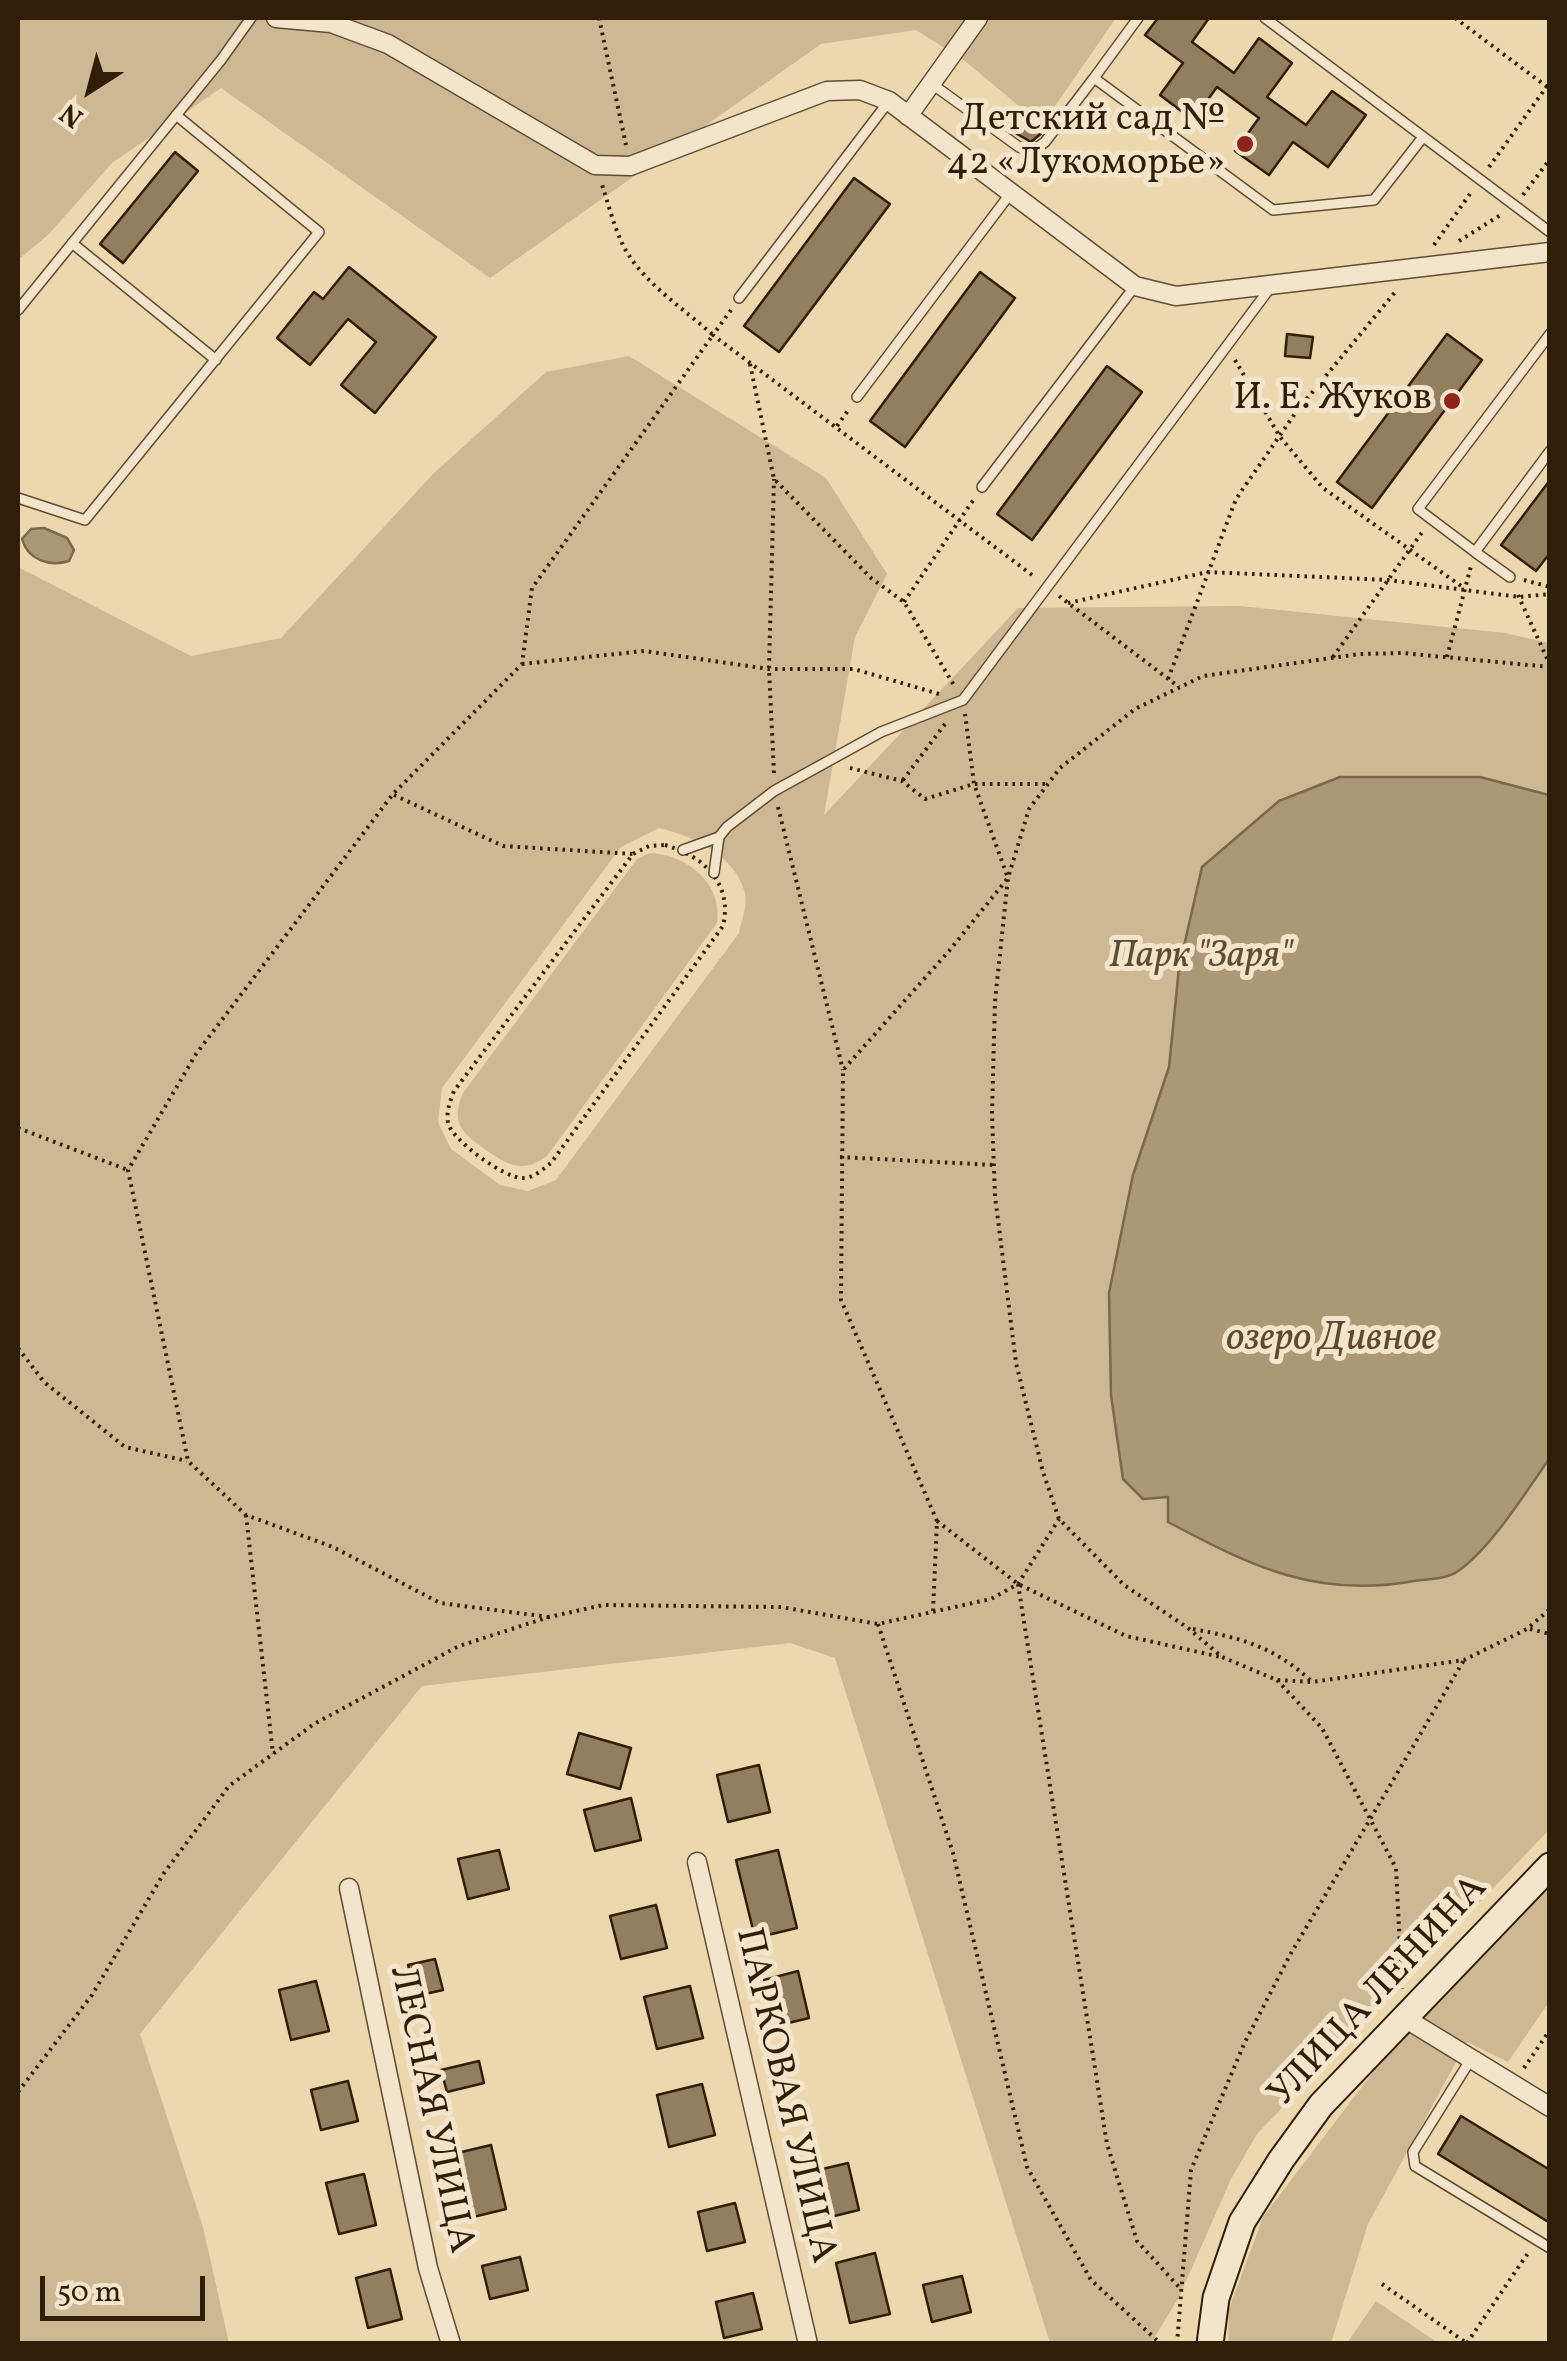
<!DOCTYPE html>
<html>
<head>
<meta charset="utf-8">
<style>
  body { margin:0 }
  #map { position:relative; width:1567px; height:2361px; overflow:hidden; background:#edd7af; font-family:Vollkorn,serif }
  canvas { display:block }
  .frame { position:absolute; inset:0; border:20px solid #311e08; pointer-events:none }
  .north { position:absolute; left:40px; top:40px; width:100px; height:100px; -webkit-text-stroke:8px #f3e5cb; paint-order:stroke; rotate:216deg; font-size:28px; font-weight:700; line-height:40px; text-align:center; color:#311e08 }
  .north::after { content:''; display:block; margin:auto; width:35px; height:45px; background:#311e08; clip-path:polygon(50% 0,100% 100%,50% 72%,0 100%) }
  .scale { position:absolute; left:40px; top:2276px; width:165px; height:45px; box-sizing:border-box; border:5px solid #311e08; border-top:0; padding-left:12px; font-size:30px; line-height:35px; white-space:nowrap; color:#311e08; -webkit-text-stroke:8px #f3e5cb; paint-order:stroke }
</style>
</head>
<body>
<div id="map">
<canvas width="1567" height="2361"></canvas>
<div class="frame"></div>
<div class="north">N</div>
<div class="scale">50 m</div>
</div>
<script>
const ctx = document.querySelector('canvas').getContext('2d');
ctx.lineJoin = 'round';
function paint(path, color) { ctx.fillStyle = color; ctx.fill(path, 'evenodd'); }
function trace(path, color, width, dash) { ctx.strokeStyle = color; ctx.lineWidth = width; ctx.lineCap = dash ? 'butt' : 'round'; ctx.setLineDash(dash || []); ctx.stroke(path); }
function drawText(font, color, halo, rows, align = 'center') {
  ctx.font = font + ' Vollkorn,serif'; ctx.lineWidth = 10; ctx.setLineDash([]); ctx.textBaseline = 'middle'; ctx.strokeStyle = halo; ctx.fillStyle = color; for (const [text, x, y, turn = 0] of rows) {
    ctx.save(); ctx.translate(x, y); ctx.rotate((+turn || 0) * Math.PI / 180); ctx.textAlign = isNaN(turn) ? turn : align; if (halo) ctx.strokeText(text, 0, 0); ctx.fillText(text, 0, 0); ctx.restore();
  }
}
const green = new Path2D(`
  M18,18h1098l-63,91 -28,2 -60,-50 -49,-31 -95,14 -331,234 -269,-190 -109,75 -63,71 -31,26z
  M629,356l197,122 61,96 -32,63 -31,178 194,-207 222,-2 265,27 44,10v1187l-292,304 -26,45 -52,118 -28,46h-101l-215,-685 -45,-15 -368,43 -282,348 63,193 26,116h-211v-1776l173,89 90,-18 153,-165 112,-101zM659,828c34,8 76,27 86,65 3,12 -4,29 -6,40l-183,247 -28,11 -28,-6 -49,-36 -13,-27 4,-34 179,-241z
  M650,853c38,2 73,31 67,70l-170,233c-26,19 -41,8 -65,-9 -22,-15 -31,-27 -19,-54l174,-234z
  M1549,1885v117l-41,60 -41,-20 -99,182 -37,119 -103,1 1,-35 34,-92 120,-158z
  M1376,2301l62,42h-91z`);
const water = new Path2D(`
  M44,528l23,10 7,12 -5,11c-20,6 -41,-1 -47,-22l9,-10z
  M1340,777h140l69,18v664c-23,33 -58,89 -91,112 -10,8 -31,8 -44,10 -97,18 -163,-15 -246,-59v-25l-25,2 -20,-20 -12,-84 -2,-102 24,-118 36,-108 10,-99 23,-101 77,-66z`);
const building = new Path2D(`
  M1158,18h51l-17,24 42,31 25,-35 33,25 -25,34 39,28 26,-34 34,24 -38,52 -35,-25 -24,33 -34,-24 24,-33 -42,-31 -24,33 -33,-25 23,-32 -38,-28z
  M1016,111l27,21 -12,10 -26,-15z
  M175,152l23,19 -75,92 -23,-19z
  M854,178l36,26 -111,148 -35,-26z
  M349,267l87,70 -61,76 -34,-28 35,-43 -28,-23 -38,46 -33,-27 37,-46 9,7z
  M980,272l35,26 -110,149 -35,-26z
  M1287,334l26,3 -3,21 -25,-2z
  M1447,334l35,26 -110,148 -35,-26z
  M1107,366l35,26 -110,148 -35,-26z
  M1550,480v73l-14,18 -35,-26z
  M579,1733l52,15 -11,41 -53,-15z
  M759,1765l11,47 -42,10 -11,-47z
  M631,1798l10,42 -46,11 -11,-41z
  M499,1850l10,39 -41,10 -10,-40z
  M778,1850l19,78 -42,10 -19,-78z
  M656,1905l11,43 -46,11 -11,-43z
  M435,1959l8,31 -27,6 -8,-31z
  M798,1971l11,47 -33,8 -12,-46z
  M316,1981l13,50 -38,9 -12,-50z
  M690,1986l13,52 -46,11 -13,-52z
  M479,2061l5,22 -37,9 -6,-22z
  M348,2081l10,40 -37,9 -10,-40z
  M702,2084l13,51 -46,12 -12,-52z
  M1461,2116l89,54v53l-112,-69z
  M491,2145l15,64 -37,9 -16,-64z
  M848,2163l11,47 -33,8 -12,-47z
  M364,2174l12,51 -37,9 -13,-51z
  M735,2203l10,39 -38,9 -9,-39z
  M875,2253l15,61 -40,9 -14,-60z
  M520,2257l8,33 -38,9 -8,-33z
  M390,2269l12,50 -34,9 -12,-50z
  M962,2276l9,36 -39,10 -9,-37z
  M753,2293l9,36 -38,9 -8,-36z`);
const path = new Path2D(`
  M599,18l27,127
  M1455,18l95,71
  M1489,167l61,-85
  M1523,195l27,-36
  M1459,241l43,-27
  M1434,245l38,-54
  M731,310l-18,25 323,243
  M1235,360l45,77 43,51 138,98
  M750,364l24,115 97,99 33,24 51,85
  M837,426l12,-17
  M1524,580l26,7
  M1518,595l32,70
  M1059,596l120,91
  M904,602l70,-103
  M1068,603l140,-31 180,8 131,17 31,-3
  M1333,657l90,-126
  M1447,657l24,-91
  M522,664l122,-13 125,18h85l85,25
  M1550,667l-148,-14 -42,1 -157,22 -68,33 -75,59 -31,41 -21,69 -13,123 -3,113 3,82 21,167 27,109 16,47 65,66 64,43 34,29 55,23 35,2 152,-22 63,-31 23,-20
  M1168,679l68,-180 60,-87 100,-121
  M850,768l52,13 23,18 49,-15h72
  M774,773l-5,-104 5,-190
  M903,780l42,-56
  M394,795l109,51 130,8
  M778,807l65,263
  M665,845c39,11 68,39 58,81l-172,237c-8,6 -17,15 -28,15 -18,1 -71,-38 -75,-55 -2,-12 2,-21 6,-32l179,-237 16,-8z
  M18,1128l110,42
  M840,1157l154,8
  M18,1348l26,34 81,65 62,14
  M246,1515l27,239
  M937,1521l81,63 108,52 95,21
  M1018,1584l89,560 30,97 42,46
  M933,1611l4,-90 -96,-221 2,-230 106,-119 59,-73 -34,-94 -9,-70
  M549,1617l-109,-14 -107,-56 -87,-32 -58,-54 -60,-291 68,-116 197,-260 129,-130 10,-76 181,-253c-30,-27 -74,-55 -91,-92 -9,-19 -14,-41 -21,-61
  M878,1624l75,229 74,314 64,113 70,64
  M1193,1629c47,9 80,17 117,51
  M1530,1629l20,5
  M1277,1680l45,48 74,140 6,121
  M1524,2068l26,-38
  M18,2092l74,-97 72,-122 65,-87 85,-62 145,-78 90,-29 54,-12 178,2 97,17 113,-25 27,-15 41,-65
  M1382,2284l86,60
  M1467,2343l61,-90
  M1177,2344l14,-174 53,-126 46,-89 174,-295`);
const lane = new Path2D(`
  M1265,18l285,214
  M1094,78l44,-60
  M932,84l87,63 13,4 13,-9 49,-64 179,132 101,-10 49,-63
  M72,243l144,117
  M739,298l150,-197
  M18,310l203,-250 30,-42
  M1550,334l-132,175 57,43 75,-101
  M857,397l153,-203
  M982,487l153,-201
  M18,498l67,22 234,-288 -143,-117
  M1475,552l35,25
  M683,850l36,-13 8,-10 47,-36 107,-59 82,-32 307,-412
  M714,873l5,-36
  M1471,2059l-58,93 2,14 135,82`);
const street = new Path2D(`
  M276,18l55,5 57,21 207,121 35,1 197,-75 33,-1 29,11 246,185 41,10 374,-44
  M908,116l70,-98
  M697,1862l111,482
  M349,1888l79,380 23,76
  M1403,2017l147,90`);
const secondary = new Path2D(`
  M1210,2344l6,-46 26,-76 39,-62 40,-55 229,-239`);
const markers = [
  [1245,144,10,"#8f2418"],
  [1452,401,10,"#8f2418"]
];
const poiNames = [
  ["Детский сад №",1225,122],
  ["42 «Лукоморье»",1225,166],
  ["И. Е. Жуков",1432,401]
];
const parkNames = [
  ["Парк \"Заря\"",1201,959]
];
const streetNames = [
  ["УЛИЦА ЛЕНИНА",1380,1993,-47],
  ["ПАРКОВАЯ УЛИЦА",783,2096,77],
  ["ЛЕСНАЯ УЛИЦА",429,2110,78]
];
const waterNames = [
  ["озеро Дивное",1331,1342]
];
paint(green, '#cdb893');
paint(water, '#ad9876');
trace(water, '#7b674a', 2.5);
paint(building, '#937e5f');
trace(building, '#311e08', 2.5);
trace(lane, '#604c32', 12);
trace(street, '#604c32', 21);
trace(secondary, '#311e08', 29);
trace(path, '#311e08', 4, [2.5, 5]);
trace(lane, '#f3e5cb', 9);
trace(street, '#f3e5cb', 18);
trace(secondary, '#f3e5cb', 25);
for (const [x, y, r, color] of markers) { const dot = new Path2D(); dot.arc(x, y, r, 0, 2 * Math.PI); ctx.fillStyle = color; ctx.fill(dot); trace(dot, '#f3e5cb', 4); }
drawText('38px', '#311e08', '#f3e5cb', poiNames, 'right');
drawText('italic 38px', '#604c32', '#f3e5cb', parkNames);
drawText('38px', '#311e08', '#f3e5cb', streetNames);
drawText('italic 40px', '#5c492e', '#f3e5cb', waterNames);
</script>
</body>
</html>
